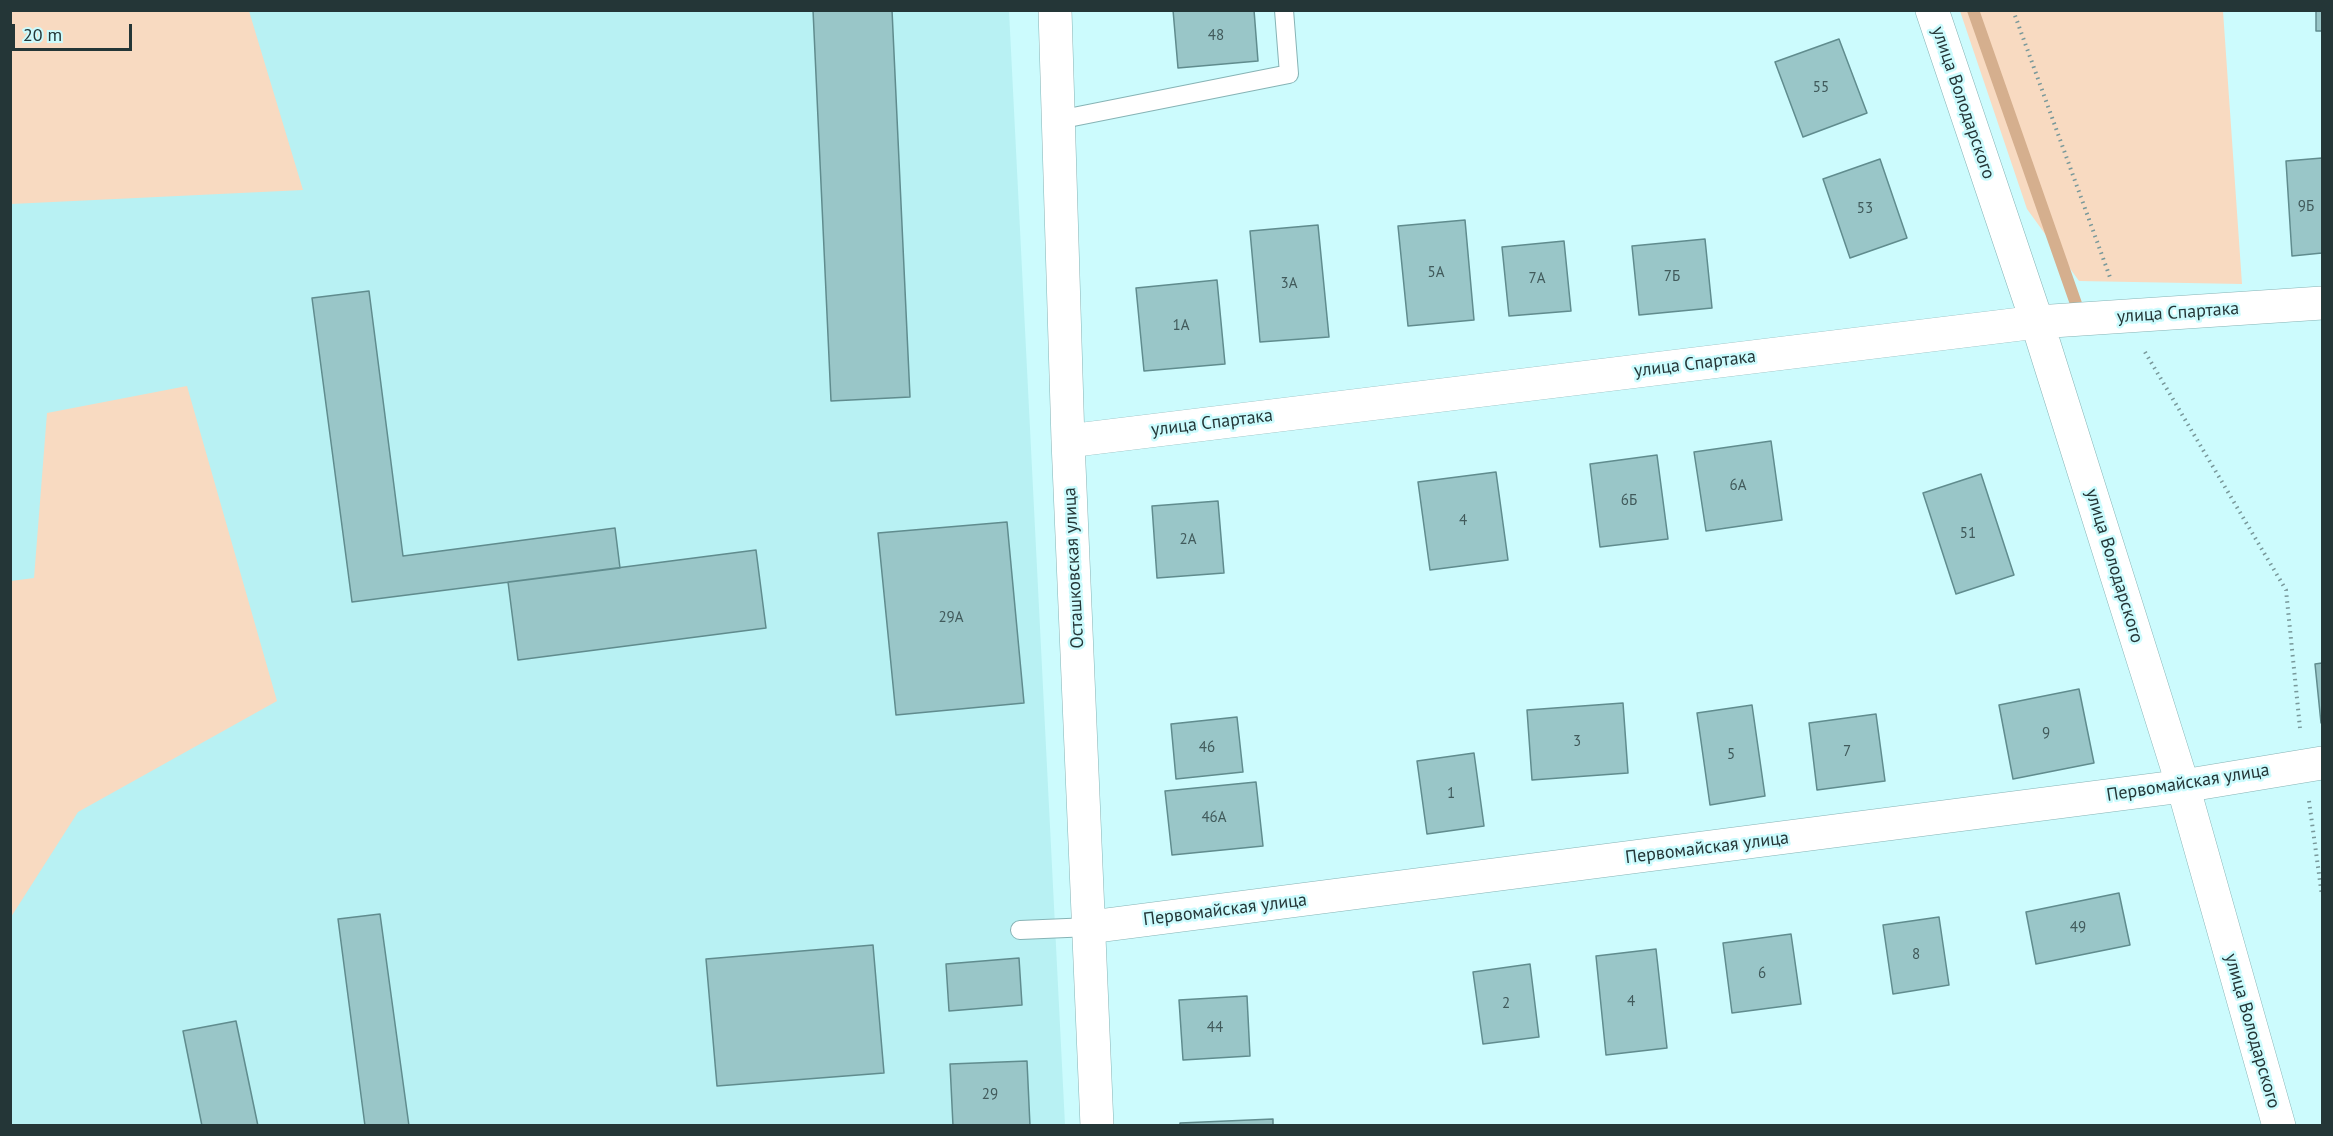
<!DOCTYPE html>
<html>
<head>
<meta charset="utf-8">
<style>
  body { margin:0 }
  #map { position:relative; width:2333px; height:1136px; overflow:hidden; background:#ccfbfd; font-family:"PT Sans",sans-serif }
  canvas { display:block }
  .frame { position:absolute; inset:0; border:12px solid #243637; pointer-events:none }
  .scale { position:absolute; left:12px; top:24px; width:120px; height:27px; box-sizing:border-box; border:3px solid #243637; border-top:0; padding-left:8px; font-size:18px; line-height:21px; white-space:nowrap; color:#243637; -webkit-text-stroke:4px #ccfbfd; paint-order:stroke }
</style>
</head>
<body>
<div id="map">
<canvas width="2333" height="1136"></canvas>
<div class="frame"></div>
<div class="scale">20 m</div>
</div>
<script>
const ctx = document.querySelector('canvas').getContext('2d');
ctx.lineJoin = 'round';
function paint(path, color) { ctx.fillStyle = color; ctx.fill(path, 'evenodd'); }
function trace(path, color, width, dash) { ctx.strokeStyle = color; ctx.lineWidth = width; ctx.lineCap = dash ? 'butt' : 'round'; ctx.setLineDash(dash || []); ctx.stroke(path); }
function drawText(font, color, halo, rows, align = 'center') {
  ctx.font = font + ' "PT Sans",sans-serif'; ctx.lineWidth = 5; ctx.setLineDash([]); ctx.textBaseline = 'middle'; ctx.strokeStyle = halo; ctx.fillStyle = color; for (const [text, x, y, turn = 0] of rows) {
    ctx.save(); ctx.translate(x, y); ctx.rotate((+turn || 0) * Math.PI / 180); ctx.textAlign = isNaN(turn) ? turn : align; if (halo) ctx.strokeText(text, 0, 0); ctx.fillText(text, 0, 0); ctx.restore();
  }
}
const built = new Path2D(`
  M10,11h999l56,1114h-1054z`);
const green = new Path2D(`
  M10,11h239l54,179 -292,14z
  M1960,11h263l19,273 -163,-3 -52,-72z
  M187,386l90,315 -199,111 -67,105v-336l23,-3 13,-165z`);
const stream = new Path2D(`
  M1973,10l108,308`);
const building = new Path2D(`
  M813,10h79l18,387 -79,4z
  M1173,10h81l4,51 -80,7z
  M2316,10h6v21h-6z
  M1839,39l28,74 -64,24 -28,-75z
  M2322,158v95l-30,3 -6,-95z
  M1880,159l27,79 -57,20 -27,-79z
  M1465,220l9,100 -66,6 -10,-100z
  M1318,225l11,112 -69,5 -10,-111z
  M1705,239l7,69 -73,7 -7,-69z
  M1564,241l7,70 -62,5 -7,-69z
  M1217,280l8,84 -81,7 -8,-83z
  M369,291l34,265 212,-28 5,40 -268,34 -40,-304z
  M1771,441l11,79 -76,11 -12,-79z
  M1657,455l11,84 -68,8 -10,-83z
  M1496,472l12,88 -78,10 -12,-88z
  M1981,474l33,101 -58,19 -33,-101z
  M1218,501l6,72 -67,5 -5,-72z
  M1007,522l17,181 -128,12 -18,-182z
  M756,550l10,78 -248,32 -10,-78z
  M2322,663v60h-1l-6,-59z
  M2079,689l15,74 -81,16 -14,-74z
  M1623,703l5,70 -96,7 -5,-70z
  M1752,705l13,91 -55,9 -13,-92z
  M1876,714l9,67 -68,9 -8,-67z
  M1237,717l6,55 -67,7 -5,-55z
  M1474,753l10,73 -57,8 -10,-73z
  M1256,782l7,64 -91,9 -7,-64z
  M2119,893l11,52 -94,19 -10,-52z
  M380,914l29,212h-44l-27,-207z
  M1939,917l10,68 -56,9 -10,-69z
  M1791,934l10,70 -69,9 -9,-70z
  M873,945l11,128 -167,13 -11,-127z
  M1656,949l11,99 -61,7 -10,-99z
  M1019,958l3,47 -73,6 -3,-47z
  M1530,964l9,73 -56,7 -10,-72z
  M1247,996l3,60 -67,4 -4,-60z
  M236,1021l22,105h-56l-19,-95z
  M1027,1061l3,65h-77l-3,-62z
  M1273,1119v7h-93v-3z`);
const path = new Path2D(`
  M2013,10l98,270
  M2145,352l141,238 14,138
  M2309,801l13,95`);
const service = new Path2D(`
  M1058,120l231,-46 -5,-64
  M1020,930l70,-3`);
const minor = new Path2D(`
  M1055,10l13,431 29,685
  M1068,441l969,-119
  M1090,927l1093,-141 139,-23`);
const tertiary = new Path2D(`
  M1932,10l105,312 146,464 96,340
  M2037,322l285,-19`);
const numberNames = [
  ["48",1216,36],
  ["55",1821,88],
  ["9Б",2306,207],
  ["53",1865,209],
  ["5А",1436,273],
  ["7Б",1672,277],
  ["7А",1537,279],
  ["3А",1289,284],
  ["1А",1181,326],
  ["6А",1738,486],
  ["6Б",1629,501],
  ["4",1463,521],
  ["51",1968,534],
  ["2А",1188,540],
  ["29А",951,618],
  ["9",2046,734],
  ["3",1577,742],
  ["46",1207,748],
  ["7",1847,752],
  ["5",1731,755],
  ["1",1451,794],
  ["46А",1214,818],
  ["49",2078,928],
  ["8",1916,955],
  ["6",1762,974],
  ["4",1631,1002],
  ["2",1506,1004],
  ["44",1215,1028],
  ["29",990,1095]
];
const streetNames = [
  ["улица Володарского",1963,103,71],
  ["улица Спартака",2178,313,-4],
  ["улица Спартака",1695,364,-7],
  ["улица Спартака",1212,423,-7],
  ["улица Володарского",2114,566,73],
  ["Осташковская улица",1074,568,-93],
  ["Первомайская улица",2188,783,-9],
  ["Первомайская улица",1707,848,-7],
  ["Первомайская улица",1225,910,-7],
  ["улица Володарского",2252,1031,74]
];
paint(built, '#b8f1f3');
paint(green, '#f8dac1');
trace(stream, '#d5af8e', 12);
paint(building, '#99c6c8');
trace(building, '#608c8e', 1.5);
trace(service, '#86b3b5', 20);
trace(minor, '#86b3b5', 34);
trace(tertiary, '#86b3b5', 34);
trace(path, '#78989a', 4, [1.5, 4.5]);
trace(service, '#fff', 18);
trace(minor, '#fff', 33);
trace(tertiary, '#fff', 33);
drawText('15px', '#415a5b', null, numberNames);
drawText('18px', '#243637', '#ccfbfd', streetNames);
</script>
</body>
</html>
